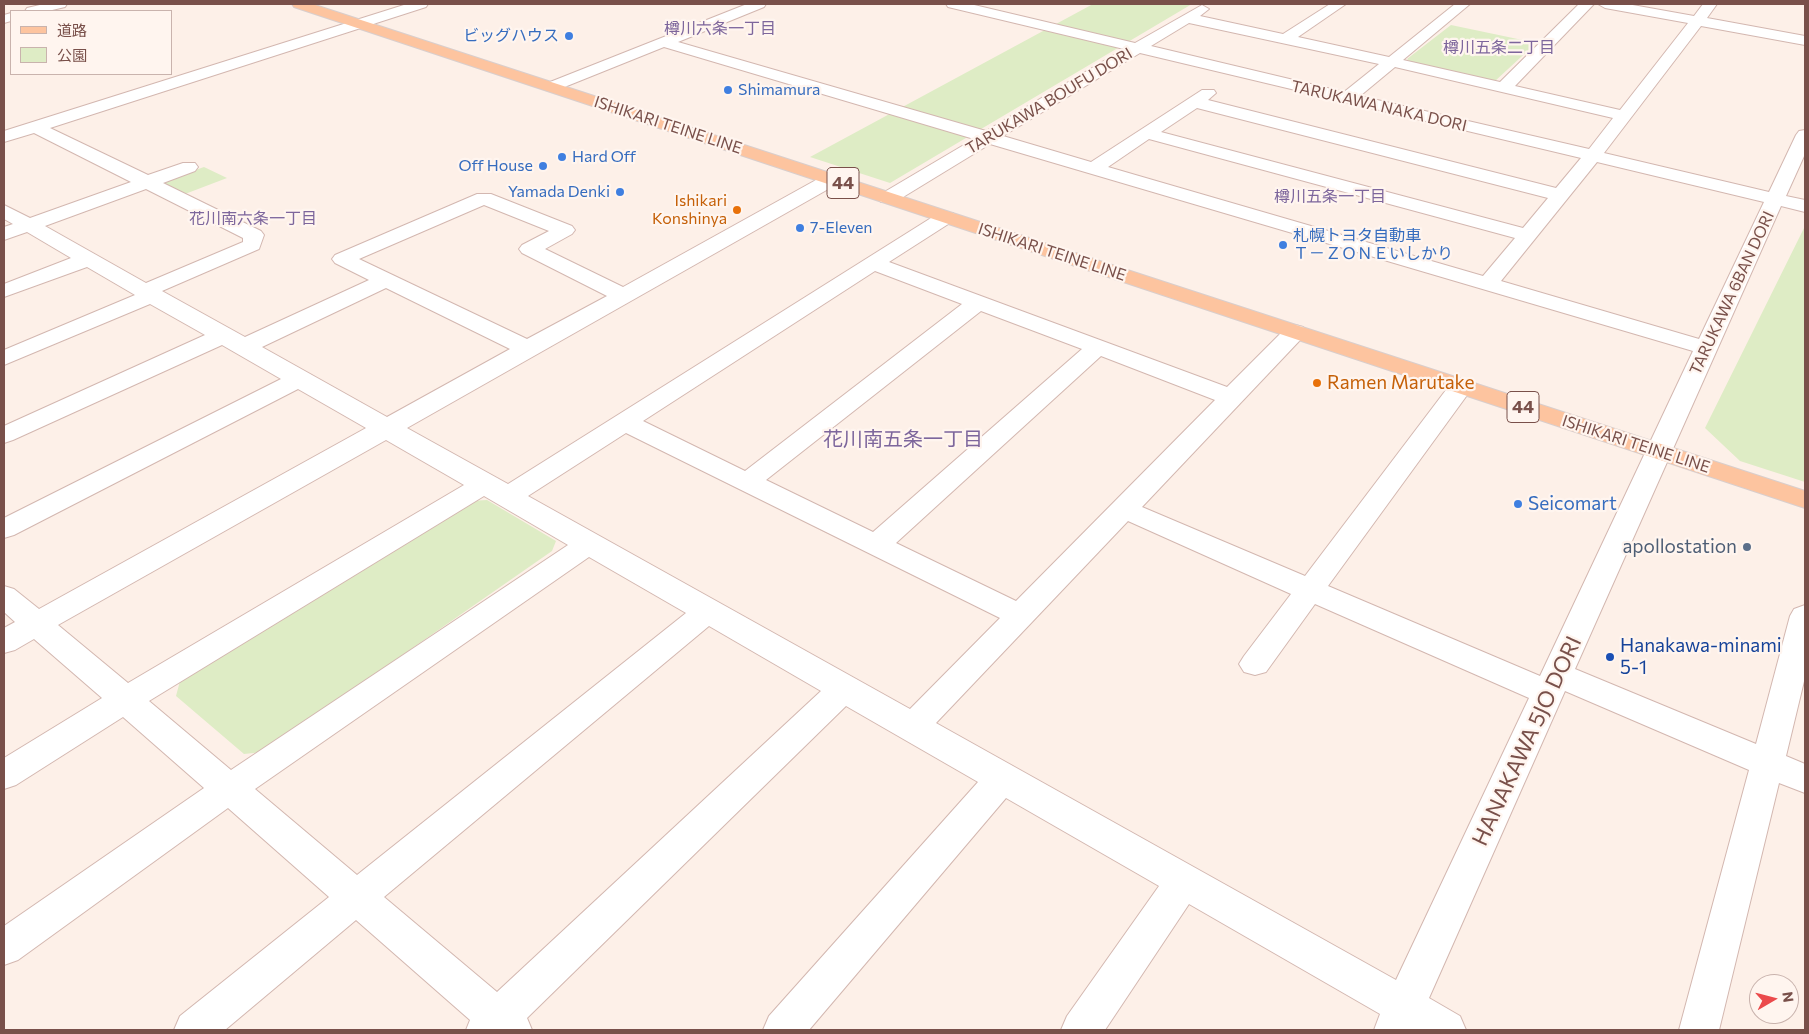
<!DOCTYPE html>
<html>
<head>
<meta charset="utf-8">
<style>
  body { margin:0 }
  #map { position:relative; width:1809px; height:1034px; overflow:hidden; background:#fdf0e8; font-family:Commissioner,"Noto Sans JP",sans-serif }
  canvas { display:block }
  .frame { position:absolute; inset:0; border:5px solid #79504a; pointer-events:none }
  .legend { position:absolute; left:10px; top:10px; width:162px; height:65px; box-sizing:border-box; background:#fff5ef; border:1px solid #c9b3ad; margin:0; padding:6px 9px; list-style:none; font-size:15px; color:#79504a }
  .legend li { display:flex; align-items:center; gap:10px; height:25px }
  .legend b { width:25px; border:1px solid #c9b3ad }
  .north { position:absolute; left:1749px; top:974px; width:50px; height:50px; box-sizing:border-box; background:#fff5ef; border:1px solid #c9b3ad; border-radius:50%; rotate:82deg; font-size:14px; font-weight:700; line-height:20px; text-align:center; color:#79504a }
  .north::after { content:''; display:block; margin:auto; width:18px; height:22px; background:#eb4a4c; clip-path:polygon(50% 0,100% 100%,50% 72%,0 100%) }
</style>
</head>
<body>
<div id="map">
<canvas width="1809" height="1034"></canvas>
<div class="frame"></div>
<ul class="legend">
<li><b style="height:6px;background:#fdc49f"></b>道路</li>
<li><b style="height:14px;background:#deecc5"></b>公園</li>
</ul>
<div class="north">N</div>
</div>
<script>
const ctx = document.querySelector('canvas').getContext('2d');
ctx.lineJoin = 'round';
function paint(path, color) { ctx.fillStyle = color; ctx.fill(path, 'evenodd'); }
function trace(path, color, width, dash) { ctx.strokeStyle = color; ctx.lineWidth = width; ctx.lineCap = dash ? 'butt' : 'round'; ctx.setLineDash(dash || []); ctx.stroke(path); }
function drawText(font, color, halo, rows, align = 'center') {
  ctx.font = font + ' Commissioner,"Noto Sans JP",sans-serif'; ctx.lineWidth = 4.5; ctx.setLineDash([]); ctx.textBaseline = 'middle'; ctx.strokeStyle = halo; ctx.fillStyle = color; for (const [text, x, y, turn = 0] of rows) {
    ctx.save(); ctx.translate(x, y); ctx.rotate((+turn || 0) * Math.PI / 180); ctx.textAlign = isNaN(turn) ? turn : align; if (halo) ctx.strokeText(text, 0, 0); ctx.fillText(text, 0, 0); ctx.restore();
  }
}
const green = new Path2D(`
  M1093,4h99l-302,179 -80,-26z
  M1451,25l81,17 2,3 -40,37 -85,-21 -2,-2z
  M204,167l23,11 -42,16 -20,-10 2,-4z
  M1805,226v256l-65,-21 -35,-33z
  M487,500l69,41 -4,10 -289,201 -19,2 -68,-58 4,-15 291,-180z`);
const minor = new Path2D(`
  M44,4h23l-2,3 -17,4h-23l2,-3z
  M407,4h21l-2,3 -376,121 98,47 35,-12h12l3,4 -3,4 -32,12 98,48 3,4 -5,14 -97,42 83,46 124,-57 -34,-17 -3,-4 3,-4 142,-61h14l81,32 3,4 -3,4 -27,15 78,38 202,-112h14l2,4 -2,4 -432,245 101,56 431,-271h14l3,4 -3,4 -64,41 338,125 60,-60 8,-2 8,2 3,5 -3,5 -161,170 163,69 147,-194 9,-2 9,2 3,5 -145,199 212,90 153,-325 -703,-207 -95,58h-14l-3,-4 3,-4 93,-55 -310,-92 -107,43h-12l-2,-3 2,-3 202,-80h19l-2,3 -86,35 308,89 138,-82 -176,-42 -2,-3h24l165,39 67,-38 7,4 -9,7 83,18 47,-30h16l-48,33 91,20 66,-53h15l-67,56 97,22 79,-78h15l-79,82 105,24 68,-87 -83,-15 -7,-4h29l67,12 9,-12h14l-10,14 98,18v9l-104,-19 -97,127 165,39 27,-57 3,-4 6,-1v24l-19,42 19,4v12l-24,-6 -206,463 181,75 34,-128 4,-7 11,-4v72l-19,79 19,8v29l-26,-10 -60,247h-40l70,-260 -184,-79 -136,307 31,18 6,14h-92l6,-16 -191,-110 -84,126h-44l6,-14 92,-130 -153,-88 -197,232h-46l6,-14 209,-234 -132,-76 -319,312 5,12h-66l4,-10 -114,-100 -131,110h-51l6,-14 149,-119 -101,-89 -210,152 -14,5v-39l200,-138 -81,-71 -107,68 -12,4v-31l98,-60 -68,-59 -19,11 -11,3v-25l11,-6 -11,-10v-26l10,3 25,20 327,-181 -68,-39 -284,146 -10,3v-20l277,-139 -59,-34 -209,95 -9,3v-17l201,-91 -55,-31 -146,61v-15l131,-55 -48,-28 -83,30v-13l67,-26 -44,-26 -23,8v-13l9,-3 -9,-5v-14l26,13 101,-36 -97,-49 -30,9v-11zM1189,23l190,41 -35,28 -193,-46zM1140,53l441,105 -25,30 -348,-88 8,-7 -2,-3h-12l-111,72 -88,-26zM1395,67l218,51 -24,31 -229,-53zM1197,108l351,90 -25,30 -362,-96zM1149,139l366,99 -32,38 -375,-109zM1597,162l167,40 -65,137 -198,-58zM146,189l97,49v4l-97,41 -101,-57zM484,205l65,26 -27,14 -3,4 3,4 85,43 -80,43 -168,-80zM875,271l87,33 -217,167 -102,-50zM386,288l124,61 -123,68 -125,-70zM981,311l101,38 -209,183 -107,-52zM1101,356l114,44 -199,201 -120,-58zM626,433l374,185 -90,91 -382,-213zM386,440l78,45 -336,198 -70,-58zM484,496l84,49 -337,225 -82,-69zM1128,521l163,73 -47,62 -5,8 5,8 11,3 11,-3 49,-68 214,94 -133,282 -460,-257zM589,557l97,56 -329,262 -102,-86zM709,626l112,65 -324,301 -113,-95z
  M11,13v8l-7,2v-8z`);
const major = new Path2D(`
  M292,4h20l1493,487v17l-1511,-501z`);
const markers = [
  [569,36,5,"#3f7fe0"],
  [728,90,5,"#3f7fe0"],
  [562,157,5,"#3f7fe0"],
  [543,166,5,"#3f7fe0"],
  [620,192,5,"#3f7fe0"],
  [737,210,5,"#e8710a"],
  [800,228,5,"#3f7fe0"],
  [1283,245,5,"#3f7fe0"],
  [1317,383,5,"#e8710a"],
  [1518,504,5,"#3f7fe0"],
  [1747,547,5,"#5c6f8a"],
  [1610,657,5,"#1a4fb4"]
];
const farNeighbourhoodnames = [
  ["樽川六条一丁目",720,29],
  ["樽川五条二丁目",1499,48],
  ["樽川五条一丁目",1330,197],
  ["花川南六条一丁目",253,219]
];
const farShopnames = [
  ["ビッグハウス",559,36,"right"],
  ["Shimamura",738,90],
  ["Hard Off",572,157],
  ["Off House",533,166,"right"],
  ["Yamada Denki",610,192,"right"],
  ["7-Eleven",810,228],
  ["札幌トヨタ自動車",1293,236],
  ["Ｔ－ＺＯＮＥいしかり",1293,254]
];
const farStreetnames = [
  ["TARUKAWA BOUFU DORI",1049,101,-31],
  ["TARUKAWA NAKA DORI",1379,106,13],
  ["ISHIKARI TEINE LINE",668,125,18],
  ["ISHIKARI TEINE LINE",1052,252,18],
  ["TARUKAWA 6BAN DORI",1732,293,-65],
  ["ISHIKARI TEINE LINE",1636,444,18]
];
const farFoodnames = [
  ["Ishikari",727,201],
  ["Konshinya",727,219]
];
const shields = [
  [843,183,32],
  [1523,407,32]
];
const shieldNames = [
  ["44",843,183],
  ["44",1523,407]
];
const foodNames = [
  ["Ramen Marutake",1327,383]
];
const shopNames = [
  ["Seicomart",1528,504]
];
const serviceNames = [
  ["apollostation",1737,547]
];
const transitNames = [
  ["Hanakawa-minami",1620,646],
  ["5-1",1620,668]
];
const neighbourhoodNames = [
  ["花川南五条一丁目",903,439]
];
const nearStreetnames = [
  ["HANAKAWA 5JO DORI",1527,741,-65]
];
paint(green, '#deecc5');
trace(minor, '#d3b7b0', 2);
trace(major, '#d9cecc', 2);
paint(minor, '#fff');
paint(major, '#fdc49f');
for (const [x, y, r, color] of markers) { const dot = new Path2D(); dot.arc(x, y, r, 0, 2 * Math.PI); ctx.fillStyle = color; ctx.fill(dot); trace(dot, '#fff5ef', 2); }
drawText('16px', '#7d669c', '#fff5ef', farNeighbourhoodnames);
drawText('16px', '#366cbe', '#fff5ef', farShopnames, 'left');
drawText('16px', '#79504a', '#fff5ef', farStreetnames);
drawText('16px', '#c56008', '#fff5ef', farFoodnames, 'right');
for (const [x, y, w] of shields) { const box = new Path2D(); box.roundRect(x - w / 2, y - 15.5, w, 31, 4); ctx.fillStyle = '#fff5ef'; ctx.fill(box); trace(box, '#79504a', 1); }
drawText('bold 18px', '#79504a', null, shieldNames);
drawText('19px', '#c56008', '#fff5ef', foodNames, 'left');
drawText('19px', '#366cbe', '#fff5ef', shopNames, 'left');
drawText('19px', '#4e5e75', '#fff5ef', serviceNames, 'right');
drawText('19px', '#164399', '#fff5ef', transitNames, 'left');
drawText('20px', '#7d669c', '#fff5ef', neighbourhoodNames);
drawText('22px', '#79504a', '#fff5ef', nearStreetnames);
</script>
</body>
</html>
